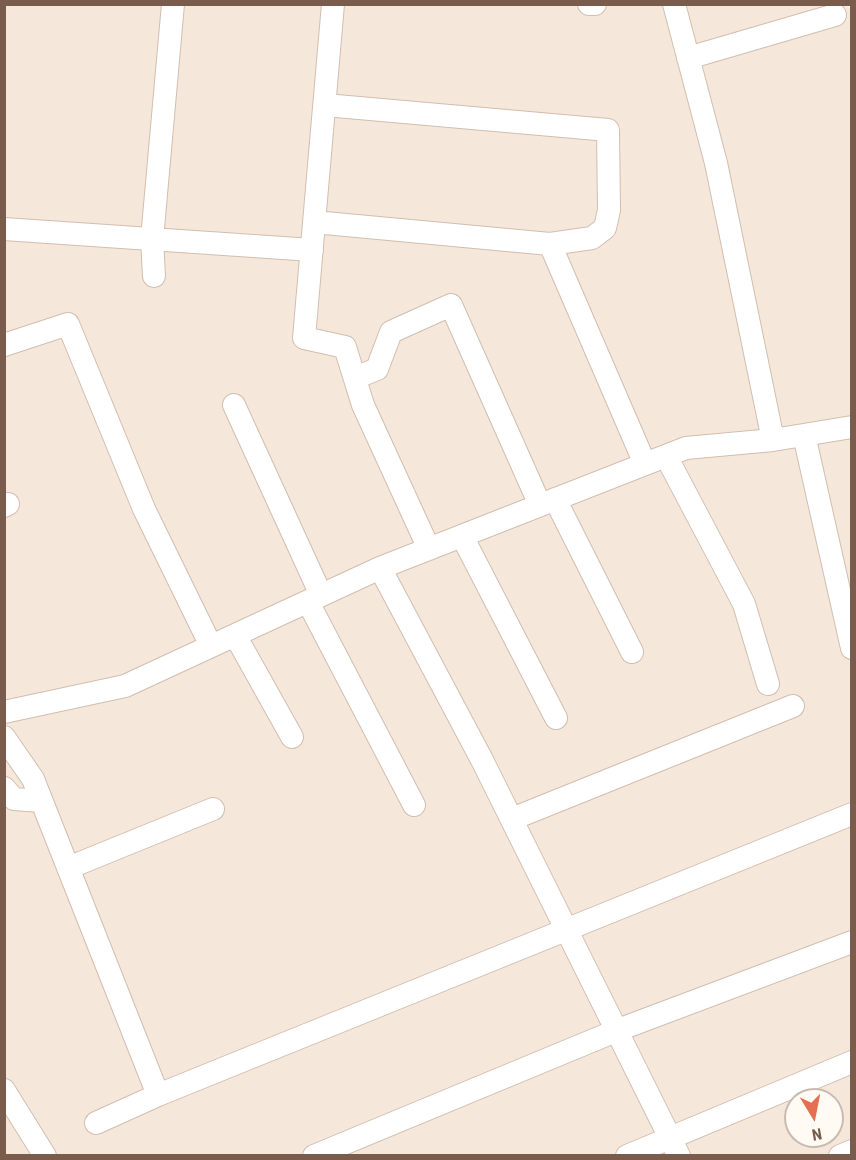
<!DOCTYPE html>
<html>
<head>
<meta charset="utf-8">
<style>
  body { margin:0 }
  #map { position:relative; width:856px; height:1160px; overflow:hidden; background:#fdf6ec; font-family:"Roboto Condensed",sans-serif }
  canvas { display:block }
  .frame { position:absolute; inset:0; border:6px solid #7a5c4d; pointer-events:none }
  .north { position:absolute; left:784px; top:1088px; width:60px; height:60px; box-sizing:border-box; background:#fffaf3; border:2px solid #cabbb1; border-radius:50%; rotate:170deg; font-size:16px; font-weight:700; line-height:24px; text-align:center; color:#7a5c4d }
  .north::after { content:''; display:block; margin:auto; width:21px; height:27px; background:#e76f51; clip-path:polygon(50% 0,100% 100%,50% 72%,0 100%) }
</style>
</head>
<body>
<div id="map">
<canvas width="856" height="1160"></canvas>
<div class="frame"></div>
<div class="north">N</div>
</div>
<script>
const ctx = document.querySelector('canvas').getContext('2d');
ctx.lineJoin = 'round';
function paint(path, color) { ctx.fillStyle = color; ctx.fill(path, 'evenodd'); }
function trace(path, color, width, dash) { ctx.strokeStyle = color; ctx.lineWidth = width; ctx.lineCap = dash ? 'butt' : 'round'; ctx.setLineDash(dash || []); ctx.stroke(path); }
const residential = new Path2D(`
  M5,5h840l7,5 -1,1145 -846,1zM796,1100h36v36h-36z`);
const street = new Path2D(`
  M333,4l-29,334 41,9 18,58 66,144
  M589,4h6
  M674,4l42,159 57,277
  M688,58l147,-43
  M314,222l236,22 42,-6 13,-10 4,-18 -1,-80 -283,-25
  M4,229l308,21
  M550,244l95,220
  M154,276l-2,-37 21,-235
  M4,345l64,-21 76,185 67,137
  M355,378l22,-9 14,-37 60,-27 89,200
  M234,405l87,190
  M804,435l48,213
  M666,456l78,148 24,80
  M555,499l77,153
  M4,506l4,-2
  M462,536l94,182
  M380,568l102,192 197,396
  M308,602l106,203
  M235,635l57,102
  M4,712l121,-26 255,-118 306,-120 87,-8 79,-13
  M4,737l29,42 125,316
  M4,788l10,11 27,2
  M512,819l281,-113
  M68,868l145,-59
  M4,1090l41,66
  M96,1123l62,-28 694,-281
  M314,1156l304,-126 234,-88
  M627,1156l225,-94
  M840,1156l12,-5`);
paint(residential, '#f5e8da');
trace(street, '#d1beb0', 24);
trace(street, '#fff', 22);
</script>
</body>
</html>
